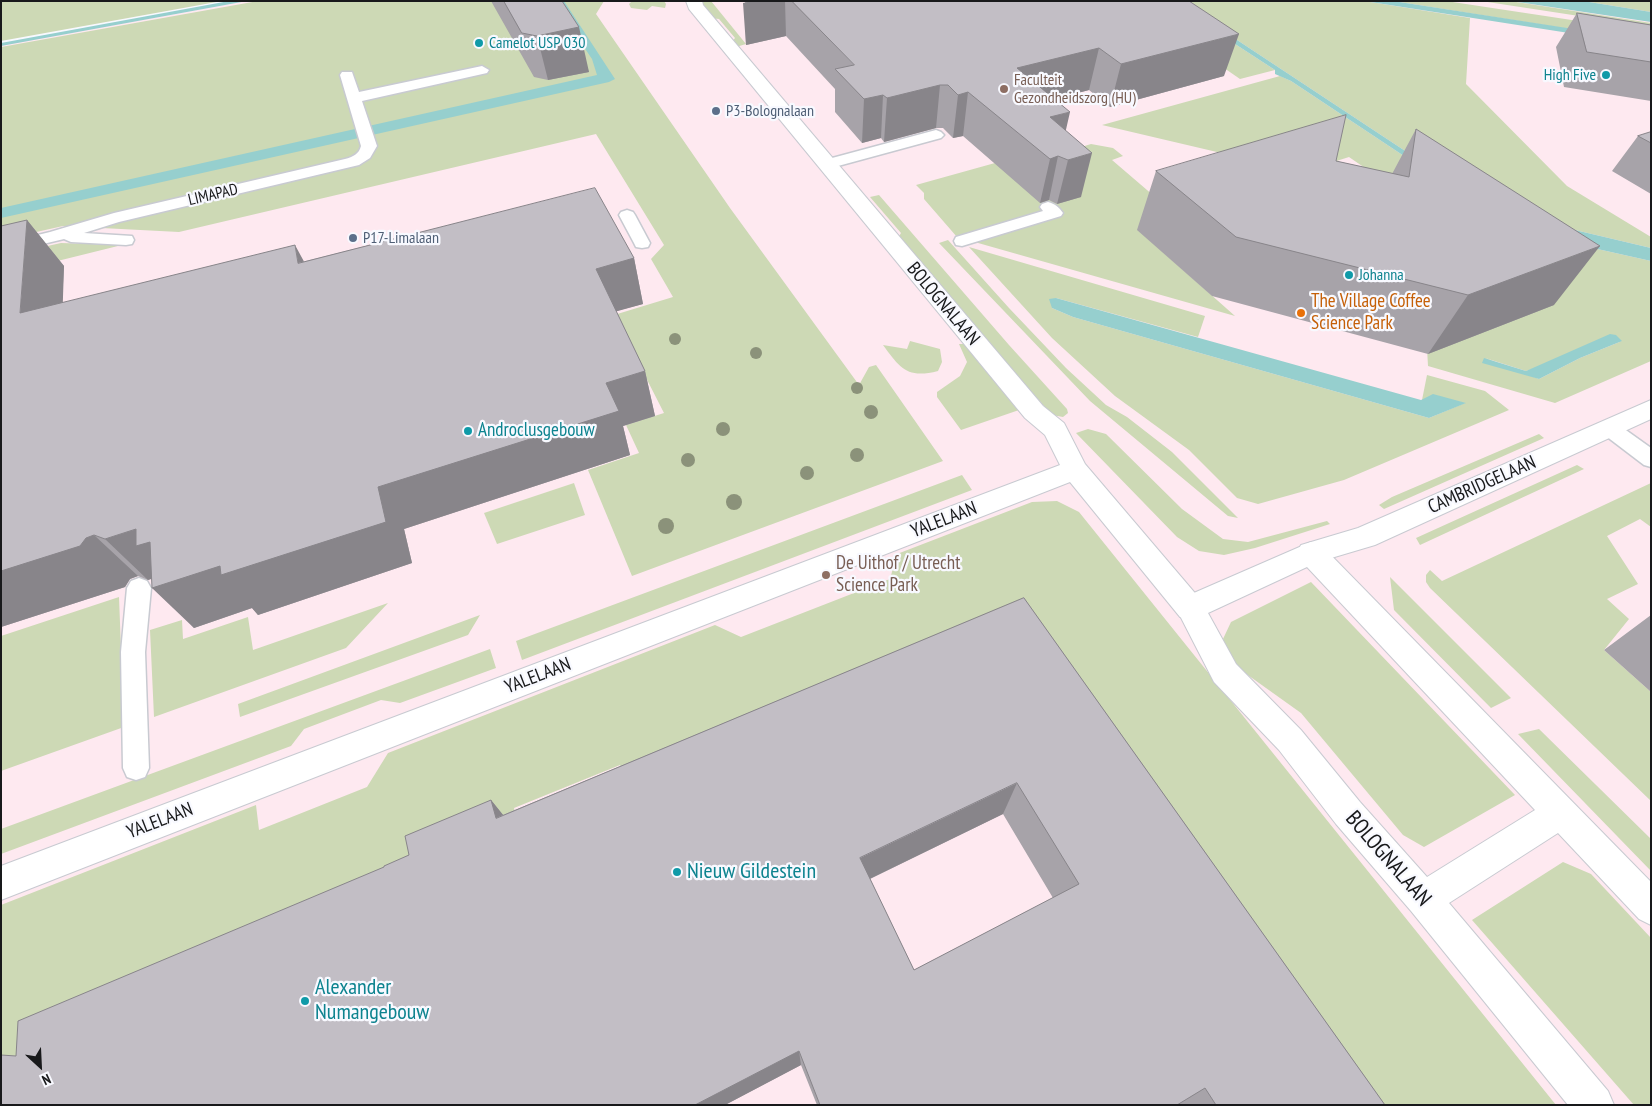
<!DOCTYPE html>
<html>
<head>
<meta charset="utf-8">
<style>
  body { margin:0 }
  #map { position:relative; width:1652px; height:1106px; overflow:hidden; background:#f8f9ff; font-family:"PT Sans Narrow",sans-serif }
  canvas { display:block }
  .frame { position:absolute; inset:0; border:2px solid #18191b; pointer-events:none }
  .north { position:absolute; left:15px; top:1041px; width:50px; height:50px; -webkit-text-stroke:4px #f8f9ff; paint-order:stroke; rotate:155deg; font-size:14px; font-weight:700; line-height:20px; text-align:center; color:#18191b }
  .north::after { content:''; display:block; margin:auto; width:18px; height:22px; background:#18191b; clip-path:polygon(50% 0,100% 100%,50% 72%,0 100%) }
</style>
</head>
<body>
<div id="map">
<canvas width="1652" height="1106"></canvas>
<div class="frame"></div>
<div class="north">N</div>
</div>
<script>
const ctx = document.querySelector('canvas').getContext('2d');
ctx.lineJoin = 'round';
function paint(path, color) { ctx.fillStyle = color; ctx.fill(path, 'evenodd'); }
function trace(path, color, width, dash) { ctx.strokeStyle = color; ctx.lineWidth = width; ctx.lineCap = dash ? 'butt' : 'round'; ctx.setLineDash(dash || []); ctx.stroke(path); }
function drawText(font, color, halo, rows, align = 'center') {
  ctx.font = font + ' "PT Sans Narrow",sans-serif'; ctx.lineWidth = 4.5; ctx.setLineDash([]); ctx.textBaseline = 'middle'; ctx.strokeStyle = halo; ctx.fillStyle = color; for (const [text, x, y, turn = 0] of rows) {
    ctx.save(); ctx.translate(x, y); ctx.rotate((+turn || 0) * Math.PI / 180); ctx.textAlign = isNaN(turn) ? turn : align; if (halo) ctx.strokeText(text, 0, 0); ctx.fillText(text, 0, 0); ctx.restore();
  }
}
const education = new Path2D(`
  M247,1h1404v1104h-1650v-1060z`);
const green = new Path2D(`
  M1,1h221l-221,40z
  M258,1h346l-8,13 134,194 129,177 10,-18 7,-2 67,96 -311,115 -44,-106 51,-17 -13,-28 38,-12 -50,-98 59,-18 -22,-38 13,-14 -68,-111 -417,98 -116,-6 -62,14v-193z
  M632,1h32l2,3 -1,4 -13,-2 -5,4 -16,-2 -2,-4z
  M702,1h9l35,43 -10,3 -4,-5 3,-4 -16,-19 -9,-1 -8,-13z
  M1127,1h42l106,69 -35,9z
  M1178,1h186l106,17 -4,66 101,102 84,51v11l-148,-35 -22,-12z
  M1393,1h53l205,31 -12,8z
  M1481,1h29l141,22v4z
  M1583,1h68v11z
  M1280,76l11,5 226,150 134,30v100l-96,42 -127,-37 -9,-161 -70,-48 -47,15 -200,-47zM1622,341l-42,17 -41,21 -54,-21 41,13z
  M1091,144l22,4 10,8 -11,4 49,42 -23,28 97,86 -278,-79 -33,-38v-6l-8,-8 140,-39 19,3z
  M879,195l130,150 58,64 1,4 -5,4 -11,-2 -155,-175 4,-7 -31,-36z
  M948,240l61,68 57,60 40,37 21,12 45,35 66,66 -10,-2 -138,-115 -151,-158z
  M61,243l61,2 -121,30v-2l24,-22z
  M969,247l236,69 -7,21 -142,-39 -4,10 21,9 356,101 36,-15 -43,-3 5,-25 58,16 24,19 -165,70 -86,24 -21,-6 -48,-48 -74,-54 -63,-58z
  M910,341l30,8 2,13 -4,9c-31,8 -38,-3 -55,-26l24,4z
  M959,344h6l54,66 -58,20 -24,-33v-5l23,-16 7,-14z
  M1088,429l18,5 76,75 41,30 25,3 79,-21 3,3 -75,24 -31,7 -25,-4 -22,-14 -101,-104z
  M1539,434l5,4 -160,71 -5,-4 13,-8z
  M1577,465l7,4 -164,76 -4,-7z
  M962,475l10,15 -450,170 -6,-19z
  M574,483l11,32 -88,29 -13,-31z
  M1651,483v44l-11,-8 -33,17 31,48 -31,15 22,20 -25,31 47,42v109l-221,-213 -4,-6v-7l4,-5 12,11z
  M1057,501l22,11 477,593h-226l-264,-386 -432,80 -14,-34 -106,43 5,20 -518,244v-167l255,-100 3,25 108,-43 21,-34 327,-128 26,12 149,-58 7,-25 135,-52z
  M1390,577l121,121 -20,10 -97,-98z
  M1311,582l204,213 -91,52 -21,-12 -102,-122 -63,-45 -9,-12 -6,-17 8,-17z
  M119,597l5,130 -123,44v-135z
  M388,603l-42,45 -192,69 -4,-87 32,-10 1,19 65,-22 5,33z
  M480,615l-12,20 -228,82 -2,-13z
  M490,649l6,19 -96,35 -19,-3 -77,29 -13,17 -290,108v-25z
  M1539,729l112,110v32l-133,-137z
  M1563,862l28,12 60,64v167h-17l-162,-185z`);
const water = new Path2D(`
  M229,1h18l-246,45v-3z
  M553,1h11l51,78 -6,3 -608,136v-10l596,-133 -5,-16z
  M1169,1h9l303,200 22,12 148,35v13l-134,-30 -226,-150 -16,-7v-4z
  M1364,1h29l258,40 -50,-3z
  M1511,1h72l68,11v10z
  M1056,298l365,102 12,-6 33,9 -37,15 -356,-101 -21,-9 -3,-9z
  M1610,334l6,1 6,6 -42,17 -41,21 -57,-16 2,-5 42,13z`);
const lane = new Path2D(`
  M482,66l7,4 -2,3 -125,28 15,45 -7,12 -11,7 -240,57 -35,11 48,3 2,4 -2,4 -6,1 -55,-3 -7,-3 -63,15v-10l49,-12 64,-19 231,-54c8,-2 14,-5 16,-13l-21,-71 2,-3h10l7,20z
  M936,130l5,2 3,3 -3,3 -114,31 -6,-2 -2,-3 2,-3z
  M1048,202c7,2 11,5 15,11l-2,3 -99,30 -6,-1 -2,-4 2,-4 87,-26 -3,-4 2,-3z
  M627,210l6,2 2,3 15,28 -2,4 -6,1 -6,-1 -2,-4 -15,-28 2,-3z
  M1609,421l7,2 35,25v19l-7,-2 -42,-32 -3,-5 3,-5z
  M139,578l8,3 4,7 -6,64 4,116 -4,9 -9,3 -9,-3 -4,-9 -2,-116 6,-64 4,-7z`);
const street = new Path2D(`
  M686,1h16l1,4 340,401 21,17 21,41 115,135 4,9 -4,9 -10,3 -10,-3 -110,-135 -1069,418v-34l1059,-401 -15,-30 -20,-17 -336,-409z
  M1651,400v19l-276,126 -64,19 -10,-3 -4,-8 4,-8 57,-17z`);
const secondary = new Path2D(`
  M1311,542l10,3 330,337v43l-12,-6 -81,-86 -109,70 159,188 6,14h-46l-157,-194 -75,-87 -57,-74 -65,-68 -38,-74 4,-9zM1307,567l228,243 -108,67 -67,-75 -59,-72 -65,-66 -28,-51z`);
const trees = [
  [675,339,6],
  [756,353,6],
  [857,388,6],
  [871,412,7],
  [723,429,7],
  [857,455,7],
  [688,460,7],
  [807,473,7],
  [734,502,8],
  [666,526,8]
];
const wall = new Path2D(`
  M491,1h71l27,71 -41,8 -14,-3z
  M745,1h444l35,75 -114,31 -21,-17 -34,9 26,98 -24,7 -8,-4 -9,3 -77,-67 -10,2 -10,-10h-7l-52,14 -3,-4 -19,5 -27,-31v-23l-49,-53 -40,9z
  M1577,13l74,12v76l-87,-14 -8,-40z
  M1416,129l138,176 -126,49 -216,-58 -75,-66 19,-59 180,-10 56,13z
  M1651,132v62l-39,-23 26,-35z
  M27,220l37,46 -2,37 242,-41 330,-4 9,46 -27,7 29,60 10,45 -32,10 7,29 -226,74 8,34 -154,52 -6,-7 -58,20 -43,-49 -3,1 -10,-4 -8,3 -5,8 -124,40z
  M1024,598l361,507h-568l-16,-40 -76,40h-724l15,-49 393,-201 82,-55 12,15zM1003,814l50,84 -139,72 -44,-91z
  M1651,615v77l-47,-42z`);
const shadedWall = new Path2D(`
  M752,1h33l1,35 -40,9 -3,-42z
  M579,27l10,45 -41,8 -11,-44z
  M1239,34l-15,42 -114,31 11,-43z
  M1099,48l-10,42 -79,21 7,-43z
  M940,85l-4,43 -52,14 3,-44z
  M968,92l-5,44 -10,2 5,-43z
  M883,95l-2,43 -19,5 2,-44z
  M1070,112l-10,44h-2l-9,44 -9,3 10,-44v-42z
  M1092,153l-11,44 -24,7 11,-44z
  M27,220l37,46 -3,92 -41,-45z
  M295,245l25,46 -22,-28z
  M1600,246l-46,59 -126,49 40,-59z
  M634,258l9,46 -36,10 -11,-45z
  M645,371l10,45 -32,10 7,29 -226,74 8,34 -154,52 -6,-7 -58,20 -42,-40 13,-14 -17,6 -43,-41z
  M94,535l44,41 -8,3 -5,8 -124,40v-56z
  M1017,783l-14,31 -146,71 3,-27z
  M491,800l25,31 -20,-13z
  M799,1051l2,14 -76,40h-30z`);
const building = new Path2D(`
  M504,1h58l17,26 -42,9 -15,-3z
  M792,1h397l50,33 -118,30 -22,-16 -82,20 53,44 -20,5 42,36 -24,7 -10,-4 -8,3 -82,-67 -10,3 -10,-10h-8l-53,13 -4,-3 -19,4 -29,-30 19,-4z
  M1577,13l74,12v37l-64,-10z
  M1346,115l-10,46 73,16 7,-48 184,117 -132,49 -232,-58 -80,-66z
  M1651,132v11l-13,-7z
  M595,188l39,70 -38,11 49,102 -39,12 13,28 -241,76 8,35 -165,53 -1,-9 -68,22 -2,-46 -14,4v-17l-31,10 -11,-4 -8,3 -6,8 -79,25v-345l26,-6 -7,93 275,-68 3,18z
  M1024,598l361,507h-169l-11,-17 -28,17h-357l-21,-54 -104,54h-694v-50l15,1 2,-35 366,-154v-1l25,-11 -4,-19 86,-36 5,18zM1017,783l62,101 -165,86 -54,-112z`);
const markers = [
  [479,43,5,"#0f9aa8"],
  [1606,75,5,"#0f9aa8"],
  [1004,89,5,"#8d6e63"],
  [716,111,5,"#5c6f8a"],
  [353,238,5,"#5c6f8a"],
  [1349,275,5,"#0f9aa8"],
  [1301,313,5,"#e8710a"],
  [468,431,5,"#0f9aa8"],
  [826,575,5,"#8d6e63"],
  [677,872,5,"#0f9aa8"],
  [305,1001,5,"#0f9aa8"]
];
const farCulturenames = [
  ["Camelot USP 030",489,43],
  ["High Five",1596,75,"right"],
  ["Johanna",1359,275]
];
const farEducationnames = [
  ["Faculteit",1014,80],
  ["Gezondheidszorg (HU)",1014,98]
];
const farServicenames = [
  ["P3-Bolognalaan",726,111],
  ["P17-Limalaan",363,238]
];
const farStreetnames = [
  ["LIMAPAD",213,195,-13]
];
const foodNames = [
  ["The Village Coffee",1311,302],
  ["Science Park",1311,324]
];
const streetNames = [
  ["BOLOGNALAAN",943,304,50],
  ["CAMBRIDGELAAN",1482,485,-24],
  ["YALELAAN",944,520,-21],
  ["YALELAAN",538,676,-21],
  ["YALELAAN",160,821,-21]
];
const cultureNames = [
  ["Androclusgebouw",478,431]
];
const educationNames = [
  ["De Uithof / Utrecht",836,564],
  ["Science Park",836,586]
];
const nearStreetnames = [
  ["BOLOGNALAAN",1388,859,49]
];
const nearCulturenames = [
  ["Nieuw Gildestein",687,872],
  ["Alexander",315,988],
  ["Numangebouw",315,1013]
];
paint(education, '#fee9f0');
paint(green, '#cdd9b5');
paint(water, '#96cfce');
trace(lane, '#c8cad1', 3);
trace(street, '#c8cad1', 2);
trace(secondary, '#c8cad1', 2);
paint(lane, '#fff');
paint(street, '#fff');
paint(secondary, '#fff');
ctx.fillStyle = '#8b927a';
for (const [x, y, r] of trees) { ctx.beginPath(); ctx.arc(x, y, r, 0, 2 * Math.PI); ctx.fill(); }
paint(wall, '#a7a3a9');
paint(shadedWall, '#88858a');
paint(building, '#c2bec5');
trace(building, '#88858a', 1);
for (const [x, y, r, color] of markers) { const dot = new Path2D(); dot.arc(x, y, r, 0, 2 * Math.PI); ctx.fillStyle = color; ctx.fill(dot); trace(dot, '#f8f9ff', 2); }
drawText('16px', '#0d838f', '#f8f9ff', farCulturenames, 'left');
drawText('16px', '#785e54', '#f8f9ff', farEducationnames, 'left');
drawText('16px', '#4e5e75', '#f8f9ff', farServicenames, 'left');
drawText('16px', '#18191b', '#f8f9ff', farStreetnames);
drawText('19px', '#c56008', '#f8f9ff', foodNames, 'left');
drawText('19px', '#18191b', '#f8f9ff', streetNames);
drawText('19px', '#0d838f', '#f8f9ff', cultureNames, 'left');
drawText('19px', '#785e54', '#f8f9ff', educationNames, 'left');
drawText('22px', '#18191b', '#f8f9ff', nearStreetnames);
drawText('22px', '#0d838f', '#f8f9ff', nearCulturenames, 'left');
</script>
</body>
</html>
